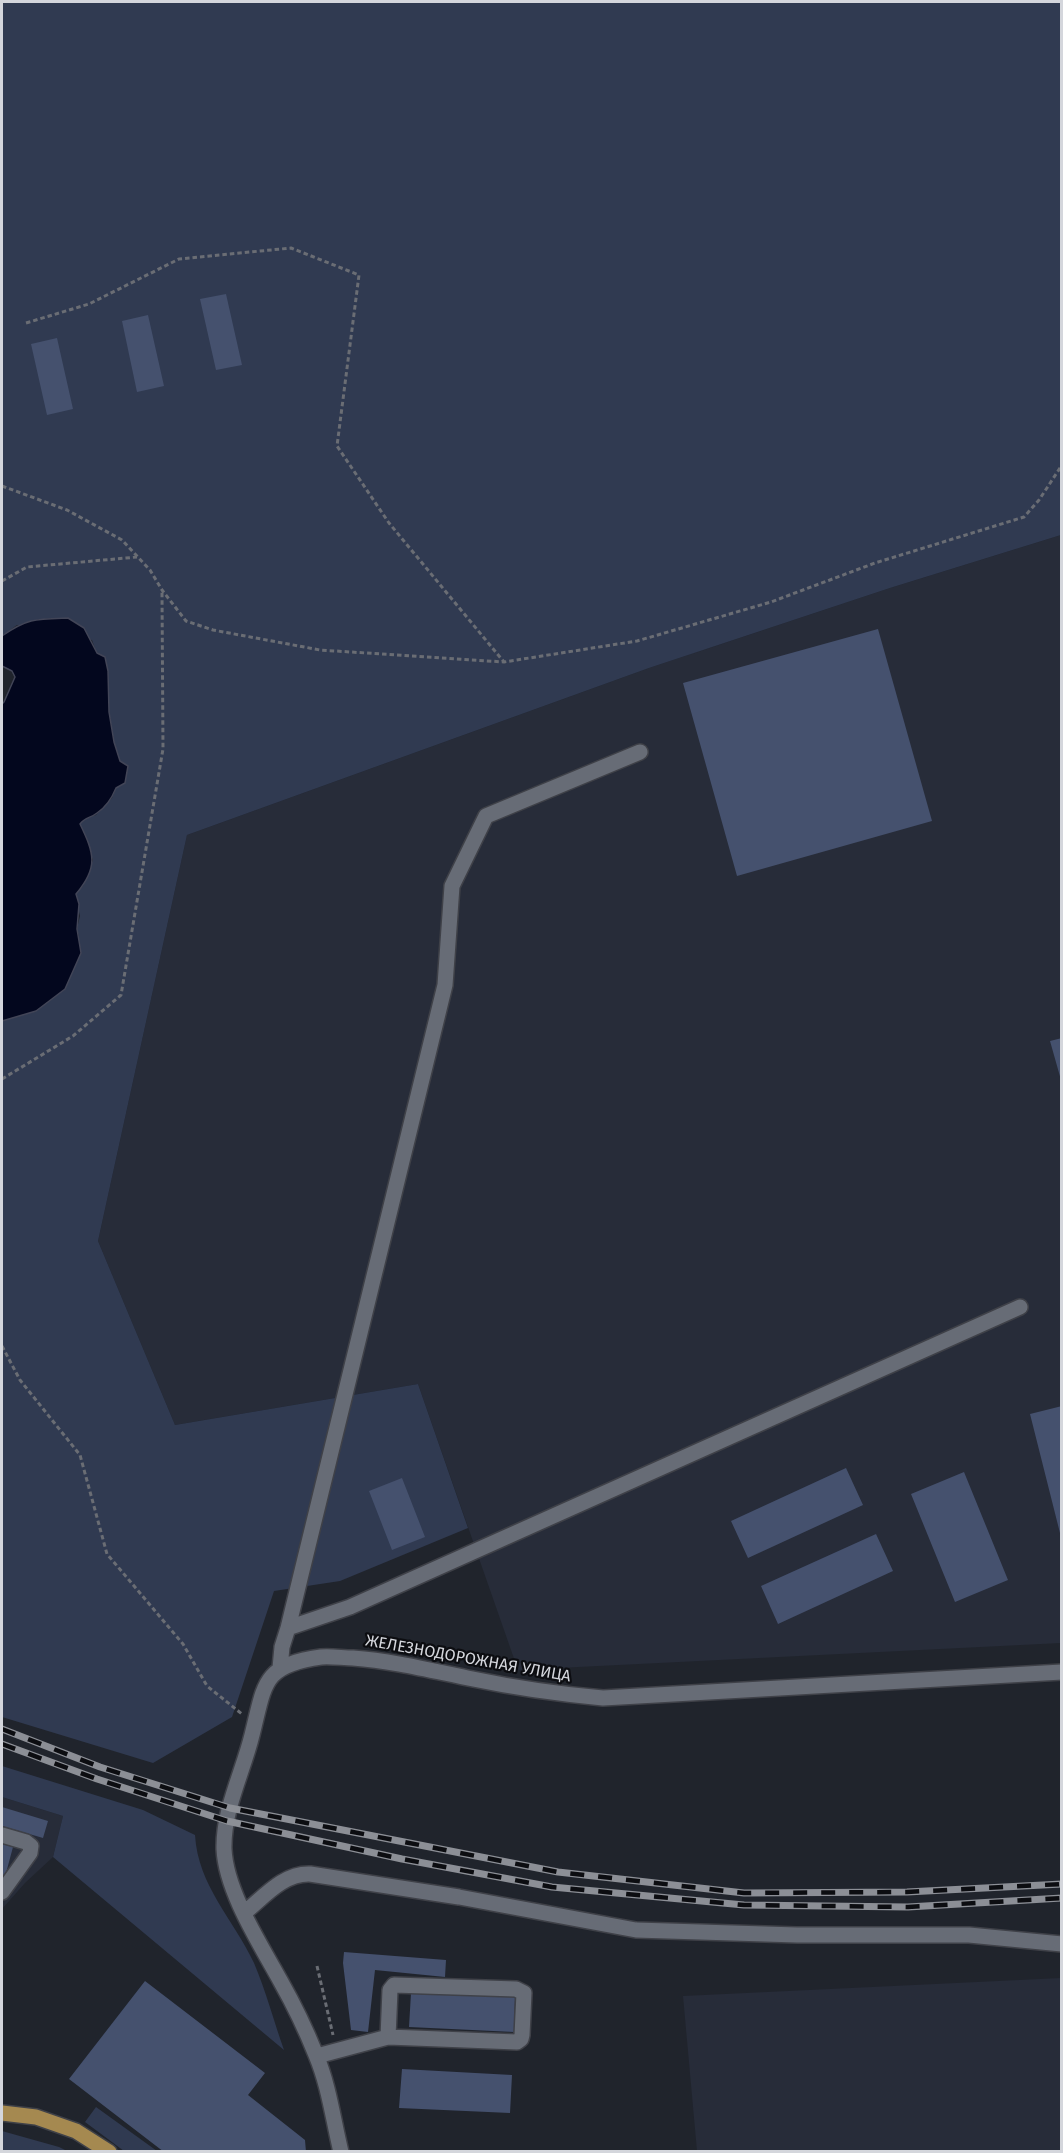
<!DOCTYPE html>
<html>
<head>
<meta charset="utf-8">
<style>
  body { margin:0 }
  #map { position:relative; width:1063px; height:2153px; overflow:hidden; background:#20242c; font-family:"Fira Sans",sans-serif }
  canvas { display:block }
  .frame { position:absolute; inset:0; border:3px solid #d4d6dc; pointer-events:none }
</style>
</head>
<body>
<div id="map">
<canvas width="1063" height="2153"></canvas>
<div class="frame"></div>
</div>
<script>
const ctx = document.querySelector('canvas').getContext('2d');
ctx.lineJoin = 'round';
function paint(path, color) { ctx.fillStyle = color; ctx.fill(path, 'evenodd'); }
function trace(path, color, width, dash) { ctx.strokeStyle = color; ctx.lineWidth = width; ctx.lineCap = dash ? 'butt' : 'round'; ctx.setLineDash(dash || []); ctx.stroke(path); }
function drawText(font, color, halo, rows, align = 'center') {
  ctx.font = font + ' "Fira Sans",sans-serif'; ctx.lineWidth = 4.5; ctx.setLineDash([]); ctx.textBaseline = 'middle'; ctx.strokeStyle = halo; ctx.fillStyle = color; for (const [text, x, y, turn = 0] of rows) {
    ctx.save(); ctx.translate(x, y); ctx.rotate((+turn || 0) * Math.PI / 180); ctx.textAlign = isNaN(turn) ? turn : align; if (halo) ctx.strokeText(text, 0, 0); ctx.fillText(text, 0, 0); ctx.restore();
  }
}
const built = new Path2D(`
  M1061,535v1108l-543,27 -100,-286 -243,41 -77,-184 89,-406 462,-167 241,-80z
  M2,1797l61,19 -10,41 -28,26 -23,26z
  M1061,1978v173h-364l-14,-155z`);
const green = new Path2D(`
  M2,2h1059v533l-171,53 -241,80 -462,167 -89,406 77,184 243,-41 50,144 -128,53 -66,10 -42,126 -79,46 -151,-46v-696l49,-22 14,-10 14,-52 -2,-8 3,-13 -5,-22 8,-8 10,-26 -13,-36 3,-5 13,-4 16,-17 4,-10 4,-27 -6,-19 -5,-30v-23l-17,-49 -75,-15 -15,11z
  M2,1766l141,44 52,25c3,51 39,85 59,128 12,28 20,59 30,87l-231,-193 10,-41 -61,-19z
  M96,2107l61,44h-33l-39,-29z
  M2,2131l57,16 8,4h-65z`);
const water = new Path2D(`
  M68,618l16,10 13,25 8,4 3,14 1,41 5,30 6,19 8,5 -3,17 -9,5c-4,10 -10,19 -19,25 -6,5 -12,4 -17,11 14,29 19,43 -4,70l3,10 -2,25 4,24 -16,36 -29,22 -34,10v-317l2,-2 11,-25 -3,-6 -10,-5v-30c26,-18 35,-17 66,-18z`);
const building = new Path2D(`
  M226,294l16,71 -26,5 -16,-71z
  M148,315l16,71 -27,6 -15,-71z
  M57,338l16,71 -26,6 -16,-71z
  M878,629l54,192 -195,55 -54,-193z
  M1062,1038v42h-1l-11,-39z
  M1062,1406v131h-1l-31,-123z
  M846,1468l17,37 -115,53 -17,-37z
  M964,1472l44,108 -53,22 -44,-108z
  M402,1478l23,59 -33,13 -23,-59z
  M876,1534l17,37 -115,53 -17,-38z
  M2,1807l46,14 -5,17 -41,-12z
  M2,1844l11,3 -11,41z
  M344,1952l102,8 -1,17 -70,-7 -7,62 -17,-2 -8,-67z
  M145,1981l120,92 -17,22 57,45 1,12h-142l-95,-73z
  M411,1993l104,4 -1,35 -105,-5z
  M402,2069l110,6 -2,38 -111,-5z`);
const path = new Path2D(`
  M26,323l63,-19 90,-45 112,-11 68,27 -22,171 52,77 115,139
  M2,486l65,24 55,30 28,30 12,20 24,31 27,9 107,20 184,12 133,-21 134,-39 104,-39 149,-46 15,-17 23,-35
  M2,581l25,-14 110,-10
  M2,1079l71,-43 48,-41 42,-246 -1,-157
  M2,1346l18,34 60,75 27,99 76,90 24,42 35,28
  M317,1966l16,69`);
const minor = new Path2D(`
  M288,1628l62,-21 670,-300
  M280,1668l2,-21 6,-19 157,-643 7,-99 34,-70 154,-64
  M2,1835l24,7 5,4 -1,7 -28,39
  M244,1913c20,-16 39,-40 66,-39l149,23 177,33 161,5h172l93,9
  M317,2056l71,-19 129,5 4,-3 1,-4 2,-42 -8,-4 -122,-4 -4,5 -2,47
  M341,2152c-8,-33 -12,-66 -25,-97 -10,-25 -22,-50 -35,-73 -20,-37 -55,-90 -57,-133 -1,-39 19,-77 28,-114 13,-51 10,-70 69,-78 10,-1 22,1 32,1 41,3 80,13 120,21 43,9 86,15 130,19l459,-26`);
const major = new Path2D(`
  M2,2113l34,4 40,14 33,21`);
const rail = new Path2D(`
  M2,1729l98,38 130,41 328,64 186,21 163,-1 155,-8
  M2,1744l95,35 130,42 175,38 150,28 192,18 164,2 154,-9`);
const streetNames = [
  ["ЖЕЛЕЗНОДОРОЖНАЯ УЛИЦА",468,1659,10]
];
paint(built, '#272c39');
paint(green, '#303a51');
paint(water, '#03071e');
trace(water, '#424557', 1.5);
paint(building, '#45516e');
trace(minor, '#3f4148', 18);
trace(major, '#3f4148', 18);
trace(path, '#6a6d74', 3, [4.5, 3]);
trace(minor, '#676c76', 15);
trace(major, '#a58950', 15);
trace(rail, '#8c8f96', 7);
trace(rail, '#0c0d11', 4.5, [14]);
drawText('16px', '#d4d6dc', '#0c0d11', streetNames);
</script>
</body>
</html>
